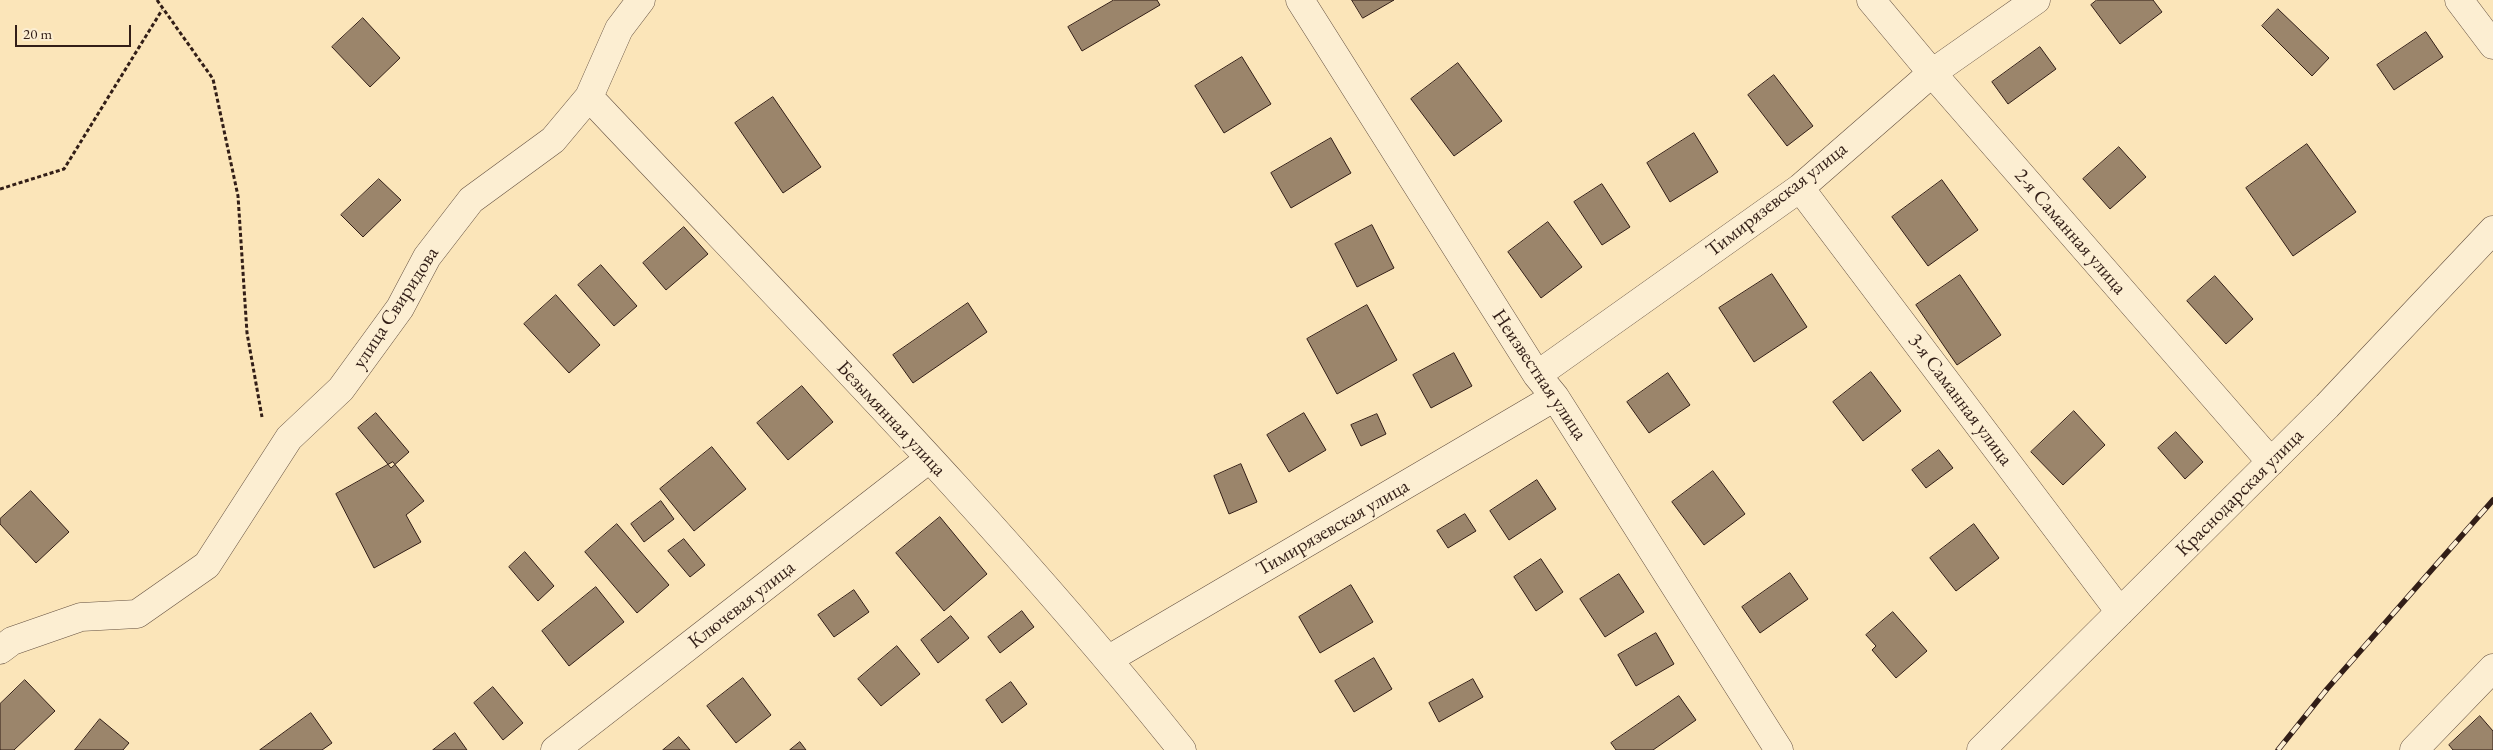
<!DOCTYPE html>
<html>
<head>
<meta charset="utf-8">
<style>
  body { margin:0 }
  #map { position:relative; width:2493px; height:750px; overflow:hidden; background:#fbe5b9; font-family:"EB Garamond",serif }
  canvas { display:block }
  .scale { position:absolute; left:15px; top:25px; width:116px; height:22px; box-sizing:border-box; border:2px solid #321e17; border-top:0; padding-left:6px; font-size:15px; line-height:18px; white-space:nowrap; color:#321e17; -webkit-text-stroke:4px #fceed2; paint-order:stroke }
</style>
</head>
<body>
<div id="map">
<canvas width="2493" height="750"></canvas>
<div class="scale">20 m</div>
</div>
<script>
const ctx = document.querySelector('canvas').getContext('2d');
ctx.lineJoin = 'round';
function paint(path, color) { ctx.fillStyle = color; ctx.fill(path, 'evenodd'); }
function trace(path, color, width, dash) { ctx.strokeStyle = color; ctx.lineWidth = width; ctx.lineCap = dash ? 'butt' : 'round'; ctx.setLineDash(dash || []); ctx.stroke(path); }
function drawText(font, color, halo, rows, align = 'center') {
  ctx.font = font + ' "EB Garamond",serif'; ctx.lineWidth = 4; ctx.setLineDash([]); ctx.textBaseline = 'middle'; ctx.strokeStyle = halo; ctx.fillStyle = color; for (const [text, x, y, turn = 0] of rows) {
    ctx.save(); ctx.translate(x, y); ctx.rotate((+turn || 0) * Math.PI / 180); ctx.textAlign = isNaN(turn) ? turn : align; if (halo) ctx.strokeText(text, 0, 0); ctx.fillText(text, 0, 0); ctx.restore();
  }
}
const building = new Path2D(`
  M1114,0h43l3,5 -78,46 -14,-24z
  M1352,0h42l-31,18z
  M2097,0h56l9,12 -42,32 -29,-39z
  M2278,9l51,49 -17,18 -50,-50z
  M363,18l37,40 -30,29 -38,-40z
  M2426,32l17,25 -49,33 -17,-25z
  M2040,47l16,22 -48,35 -16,-22z
  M1242,57l29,47 -47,29 -29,-47z
  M1458,63l44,58 -48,35 -43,-57z
  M1774,75l39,51 -26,20 -39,-51z
  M773,97l48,70 -38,26 -48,-70z
  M1694,133l24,39 -48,30 -23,-39z
  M1331,138l20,35 -60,35 -20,-35z
  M2307,144l49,68 -63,44 -47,-68z
  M2119,147l27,30 -36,32 -27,-30z
  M379,179l22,21 -38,37 -22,-22z
  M1942,180l36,50 -50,36 -36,-49z
  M1602,184l28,43 -28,18 -28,-43z
  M1548,222l34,45 -41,31 -33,-46z
  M1372,225l22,43 -37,19 -22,-43z
  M684,227l24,27 -42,36 -23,-27z
  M601,265l36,41 -23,20 -36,-41z
  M1772,274l35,53 -53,35 -35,-54z
  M1960,275l41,60 -44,30 -41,-60z
  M2215,276l38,43 -27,25 -39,-43z
  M556,295l44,50 -31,28 -45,-49z
  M968,303l19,29 -74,51 -20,-28z
  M1367,305l30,55 -60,34 -30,-55z
  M1454,353l18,33 -41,22 -18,-33z
  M1871,372l30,39 -38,30 -30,-39z
  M1668,373l22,32 -41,28 -22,-31z
  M802,386l31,36 -45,38 -31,-37z
  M2074,411l31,34 -42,40 -32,-33z
  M376,413l33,39 -18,16 -33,-40z
  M1304,413l22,37 -37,22 -22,-37z
  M1377,414l9,20 -25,12 -10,-21z
  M2176,432l27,30 -18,17 -27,-31z
  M712,447l34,42 -52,42 -34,-42z
  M1939,450l14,18 -27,20 -14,-18z
  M393,462l31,39 -18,14 15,27 -47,26 -38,-74z
  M1241,464l16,38 -28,12 -15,-38z
  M1713,471l32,43 -41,31 -32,-43z
  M1537,480l19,29 -47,31 -19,-29z
  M31,491l38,41 -33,31 -36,-39v-5z
  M661,501l13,18 -30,23 -13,-18z
  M1465,514l11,17 -28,17 -11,-17z
  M940,517l47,57 -43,37 -48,-58z
  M617,524l52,61 -32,28 -52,-61z
  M1974,524l25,34 -43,33 -26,-33z
  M684,539l21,26 -15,12 -22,-26z
  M525,552l29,34 -16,15 -29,-34z
  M1541,559l22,33 -27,19 -22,-34z
  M1790,573l18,26 -48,34 -18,-26z
  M1619,574l25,38 -39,25 -25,-38z
  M1351,585l22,37 -53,31 -21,-36z
  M596,587l28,35 -55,44 -27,-35z
  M854,590l15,22 -35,25 -16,-22z
  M1022,611l12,16 -34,26 -12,-16z
  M1893,612l34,39 -31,27 -24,-28 4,-4 -10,-11z
  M951,616l18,22 -31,25 -17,-23z
  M1656,633l18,31 -38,22 -18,-31z
  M897,646l23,28 -39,32 -23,-27z
  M1374,658l18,31 -38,23 -19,-31z
  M743,678l28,37 -35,28 -29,-37z
  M1473,679l10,18 -44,25 -10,-19z
  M25,680l30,31 -41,39h-14v-46z
  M1011,682l16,22 -25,19 -16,-23z
  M493,687l30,36 -20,17 -29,-37z
  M1679,696l17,24 -43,30h-37l-5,-7z
  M311,713l21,30 -10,7h-62z
  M2480,716l13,15v19h-40l-4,-5z
  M100,719l29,24 -6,7h-48z
  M455,733l12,17h-34z
  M679,737l11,13h-27z
  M800,742l6,8h-16z`);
const path = new Path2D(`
  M157,0l56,79 25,117 9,137 15,84
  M0,189l64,-20 98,-159`);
const street = new Path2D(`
  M1300,0l237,375 18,22 224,353
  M1871,0l61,73 339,389
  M2459,0l34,45
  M589,97c201,214 410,424 593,653
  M1800,188l320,424
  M1537,375l263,-187 132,-115 104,-73
  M0,650l12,-9 69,-24 56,-3 70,-49 82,-127 52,-49 59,-81 27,-51 44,-57 82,-60 36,-43 30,-68 22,-29
  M1109,659l446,-262
  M555,750l374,-291
  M1981,750l346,-344 166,-176
  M2414,750l79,-82`);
const rail = new Path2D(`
  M2278,750l49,-61 166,-189`);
const streetNames = [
  ["Тимирязевская улица",1777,200,-38],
  ["2-я Саманная улица",2070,232,49],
  ["улица Свиридова",396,308,-57],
  ["Неизвестная улица",1539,375,56],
  ["3-я Саманная улица",1960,400,53],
  ["Безымянная улица",891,419,47],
  ["Краснодарская улица",2240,493,-45],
  ["Тимирязевская улица",1333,528,-30],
  ["Ключевая улица",742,605,-38]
];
paint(building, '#9b856b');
trace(building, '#321e17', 1);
trace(street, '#645040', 29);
trace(path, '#321e17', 3, [4, 2.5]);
trace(street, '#fceed2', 28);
trace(rail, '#321e17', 5.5);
trace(rail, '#fceed2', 4, [11]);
drawText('20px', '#321e17', '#fceed2', streetNames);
</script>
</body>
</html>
